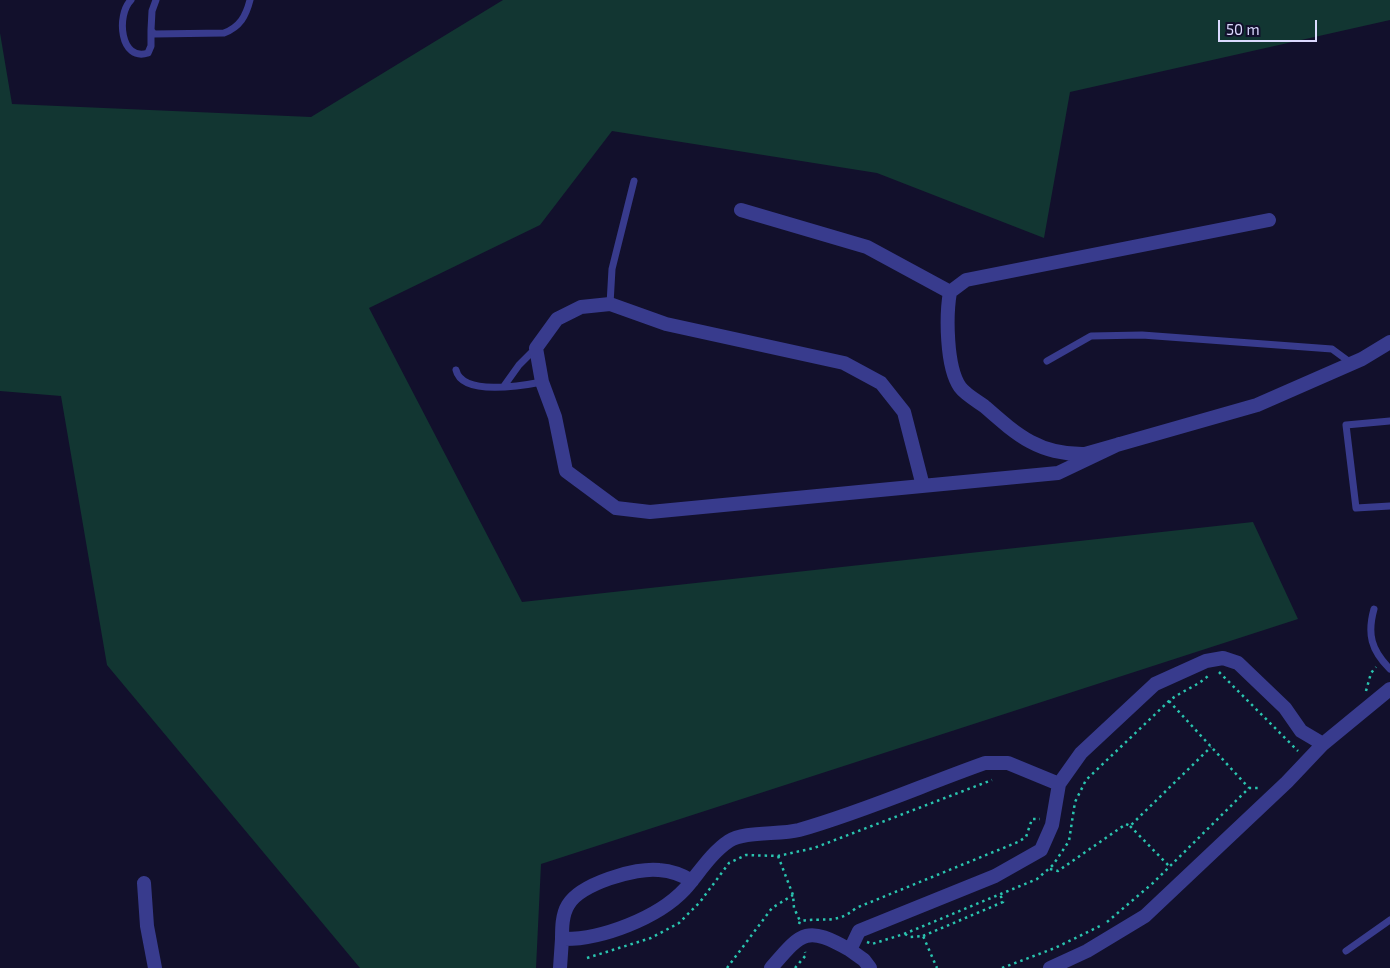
<!DOCTYPE html>
<html>
<head>
<meta charset="utf-8">
<style>
  body { margin:0 }
  #map { position:relative; width:1390px; height:968px; overflow:hidden; background:#12102c; font-family:"Exo 2",sans-serif }
  canvas { display:block }
  .scale { position:absolute; left:1218px; top:20px; width:99px; height:22px; box-sizing:border-box; border:2px solid #dcdaff; border-top:0; padding-left:6px; font-size:15px; line-height:18px; white-space:nowrap; color:#dcdaff; -webkit-text-stroke:4px #12102c; paint-order:stroke }
</style>
</head>
<body>
<div id="map">
<canvas width="1390" height="968"></canvas>
<div class="scale">50 m</div>
</div>
<script>
const ctx = document.querySelector('canvas').getContext('2d');
ctx.lineJoin = 'round';
function paint(path, color) { ctx.fillStyle = color; ctx.fill(path, 'evenodd'); }
function trace(path, color, width, dash) { ctx.strokeStyle = color; ctx.lineWidth = width; ctx.lineCap = dash ? 'butt' : 'round'; ctx.setLineDash(dash || []); ctx.stroke(path); }
const green = new Path2D(`
  M503,0h887v20l-320,72 -26,146 -167,-65 -265,-42 -72,94 -171,83 153,294 731,-80 45,97 -757,245 -5,104h-176l-253,-303 -46,-269 -61,-5v-358l12,71 299,13z`);
const path = new Path2D(`
  M1219,672l79,79
  M1366,691l5,-18 5,-6
  M1169,701l80,87
  M1130,826l40,41
  M778,856l15,39 1,13 6,13
  M1050,869l8,2 68,-47 4,2 81,-79
  M1107,922l46,-39 96,-95h11
  M799,924l1,-3c24,-4 36,4 56,-13l162,-66 8,-5 6,-18h8
  M905,934l5,3 13,-1 14,32
  M923,936l80,-34 -3,-8
  M867,942l5,2 32,-10 133,-55 16,-14 16,-24 6,-39 11,-22 83,-79c12,-10 27,-14 39,-25
  M587,958l64,-20 28,-15 21,-21 29,-39 17,-8 32,1 36,-8 178,-68
  M727,968l45,-60 21,-13
  M795,968l11,-13 -1,-3
  M1002,968l53,-20 45,-22`);
const service = new Path2D(`
  M131,0c-15,15 -11,62 17,53l3,-7v-16
  M156,0l-4,11 -1,19 3,4 70,-1c16,-6 22,-17 26,-33
  M610,304l2,-35 22,-88
  M1047,361l44,-25 51,-1 190,14 19,14
  M456,370c6,26 65,16 86,12
  M504,386l15,-21 17,-17
  M1390,421l-44,4 10,83 34,-2
  M1374,609c-7,25 -3,41 16,60
  M1346,951l44,-31`);
const minor = new Path2D(`
  M741,210l126,37 83,45
  M1269,220l-303,60 -16,12c-4,23 -4,75 10,95 5,7 17,14 24,19 33,29 55,49 101,48l172,-49 105,-46 28,-17
  M923,486l-19,-74 -23,-29 -37,-20 -178,-39 -56,-20 -29,3 -24,12 -21,29 6,34 13,35 11,54 50,37 34,4 408,-39 61,-29
  M692,881c-11,-7 -20,-10 -33,-11 -23,-3 -79,14 -91,35 -6,10 -6,23 -6,34 39,1 96,-21 123,-50 14,-16 26,-36 44,-48 15,-10 50,-6 70,-11 64,-18 124,-45 186,-67h23l51,21
  M144,883l3,43 8,42
  M560,968l2,-29
  M771,968c31,-36 35,-43 79,-18
  M870,968l-6,-8 -14,-10 9,-19 136,-55 46,-26 11,-25 7,-41 22,-31 74,-69 51,-23 17,-3 15,5 47,45 16,23 22,13 67,-55
  M1050,968l37,-17 58,-35 142,-134 36,-38`);
paint(green, '#123632');
trace(path, '#2ac4af', 2.5, [2.5, 4]);
trace(service, '#383b8d', 7);
trace(minor, '#383b8d', 14);
</script>
</body>
</html>
